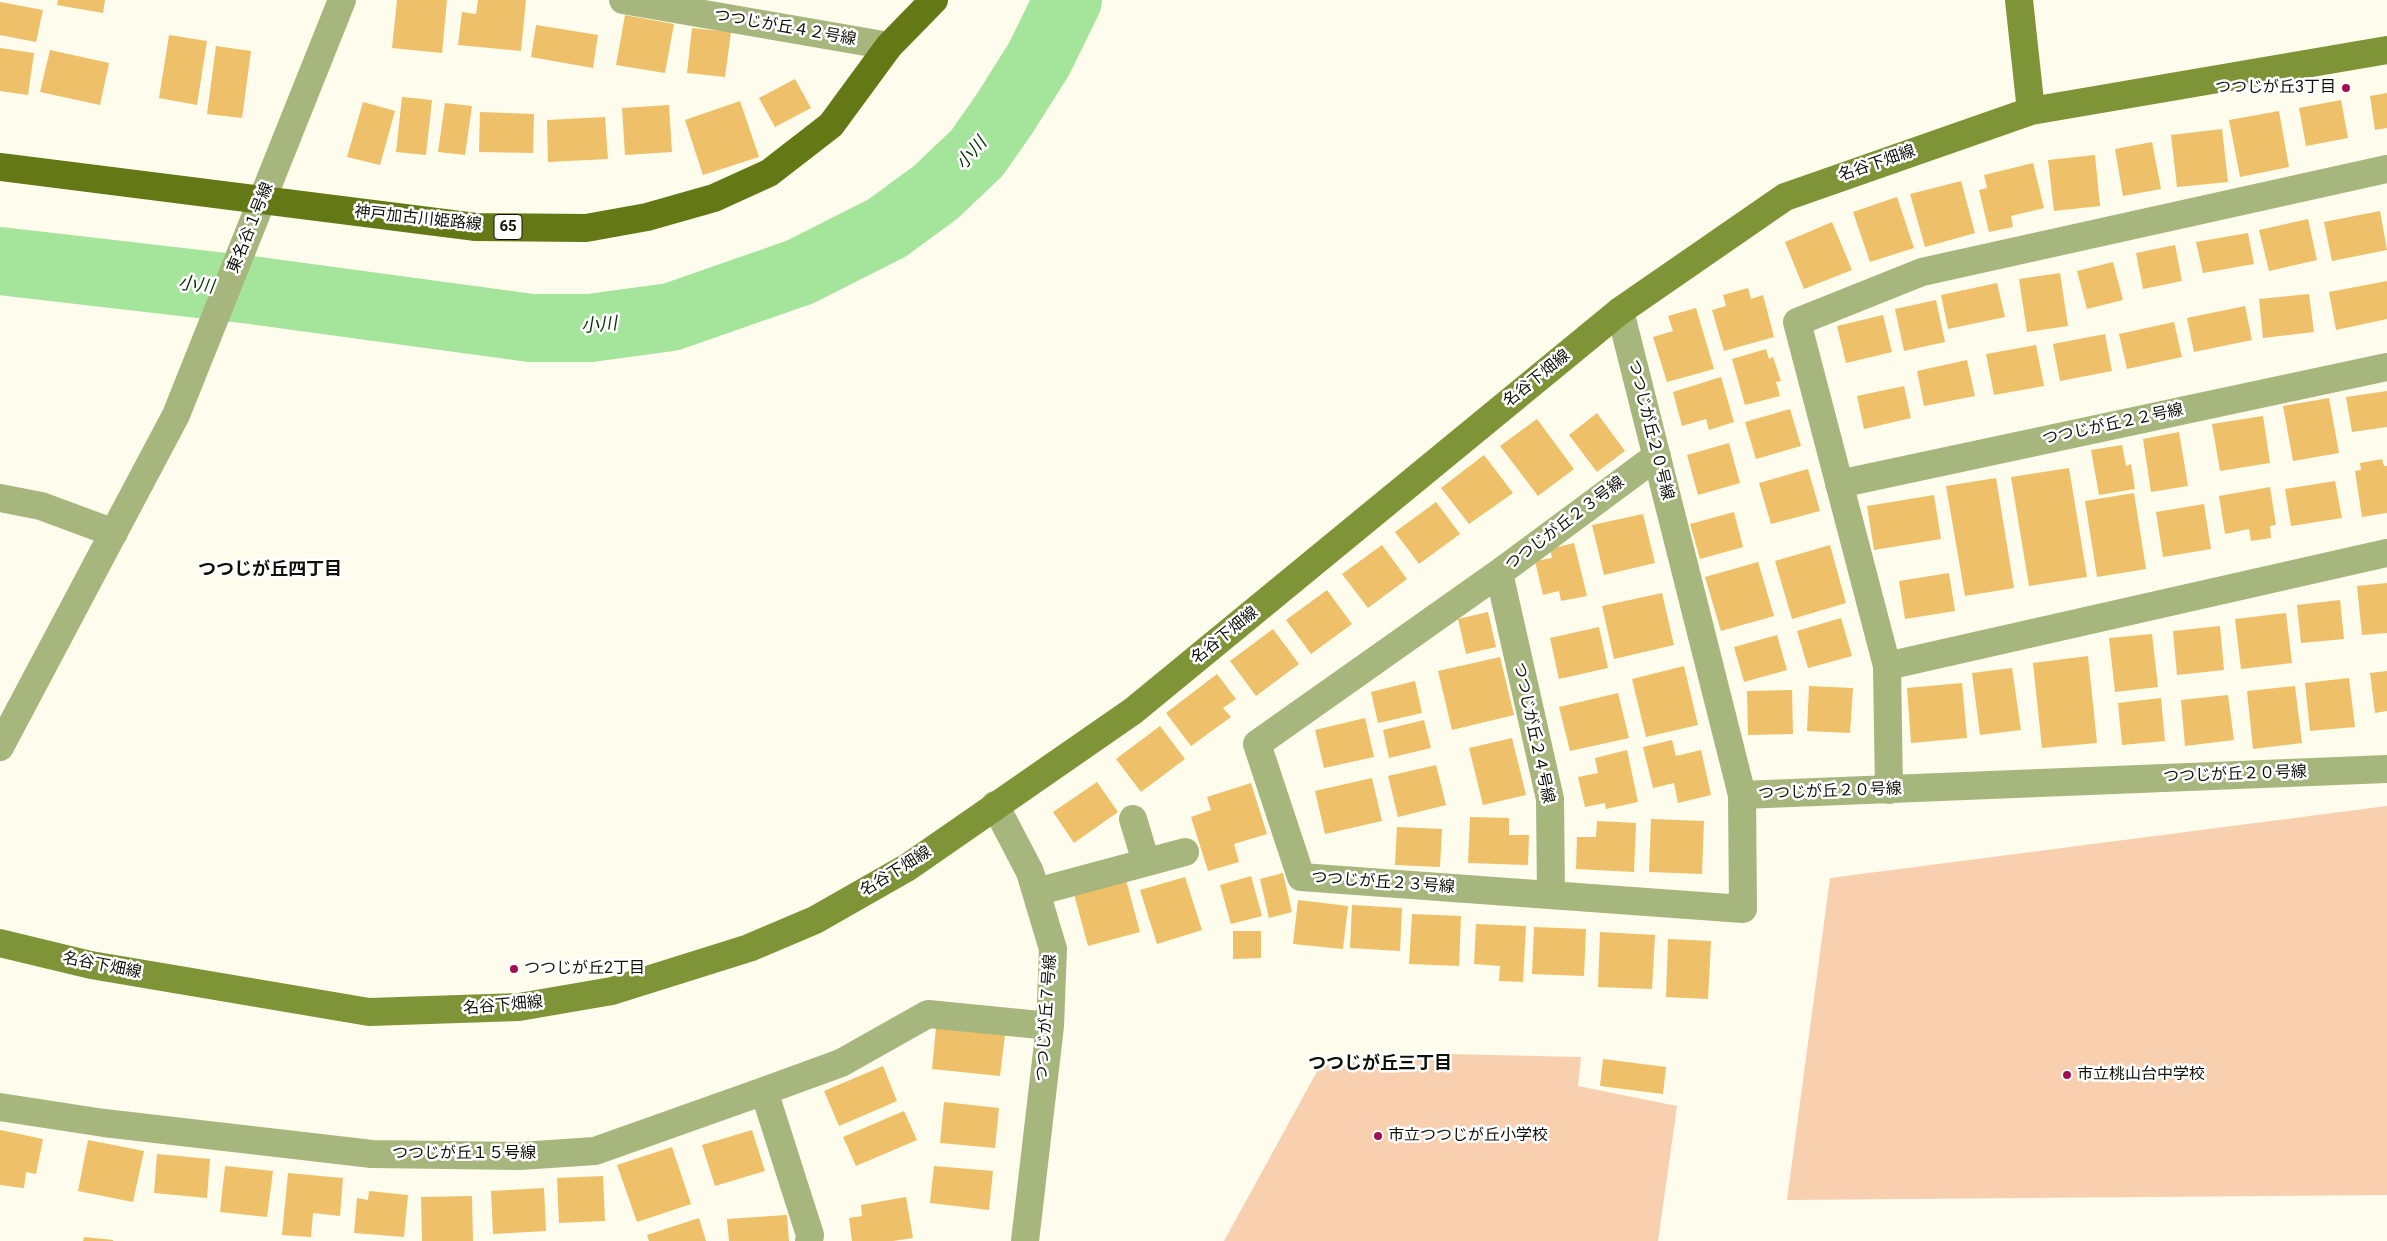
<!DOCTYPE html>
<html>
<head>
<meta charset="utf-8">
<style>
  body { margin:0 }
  canvas { display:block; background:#fefcec }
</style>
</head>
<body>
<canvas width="2387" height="1241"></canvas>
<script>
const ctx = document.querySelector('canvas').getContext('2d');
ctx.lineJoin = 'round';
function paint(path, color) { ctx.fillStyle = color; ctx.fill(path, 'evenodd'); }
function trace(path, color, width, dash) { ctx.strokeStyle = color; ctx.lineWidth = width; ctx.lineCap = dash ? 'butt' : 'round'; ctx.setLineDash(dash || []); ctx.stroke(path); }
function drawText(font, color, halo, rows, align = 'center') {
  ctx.font = font + ' Roboto,"Noto Sans JP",sans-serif'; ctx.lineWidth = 5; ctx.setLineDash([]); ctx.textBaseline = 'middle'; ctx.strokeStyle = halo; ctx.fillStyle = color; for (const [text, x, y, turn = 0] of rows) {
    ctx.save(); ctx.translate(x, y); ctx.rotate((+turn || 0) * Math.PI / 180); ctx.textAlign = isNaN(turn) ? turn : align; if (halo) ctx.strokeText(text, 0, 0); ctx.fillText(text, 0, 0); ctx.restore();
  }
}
const green = new Path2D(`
  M2387,806v389l-600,5 43,-322z
  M1401,1053l180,4 -3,29 99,20 -19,135h-434l96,-175z`);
const river = new Path2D(`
  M0,261l251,29 280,38h59l81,-11 129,-45 87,-44 49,-36 41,-39 28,-40 34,-54 29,-59`);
const building = new Path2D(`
  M58,0h47l-2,13 -46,-8z
  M397,0h50l-5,53 -50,-5z
  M478,0h48l-5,51 -63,-6 4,-33 14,2z
  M0,2l43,8 -7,32 -36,-7z
  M625,15l49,9 -9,49 -49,-8z
  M536,25l62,10 -5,33 -62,-11z
  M692,28l39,4 -6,45 -38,-4z
  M169,35l38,6 -10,64 -38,-7z
  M216,46l35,5 -9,67 -35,-4z
  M0,48l34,5 -6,42 -28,-4z
  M50,50l59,13 -9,42 -60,-13z
  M795,79l16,29 -36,19 -16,-29z
  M2387,93v35l-12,2 -5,-34z
  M402,97l30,3 -6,55 -30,-3z
  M2341,100l7,38 -42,8 -7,-38z
  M740,101l19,56 -56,18 -18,-55z
  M363,102l32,9 -15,54 -33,-8z
  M445,103l27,3 -7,49 -27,-3z
  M669,105l3,47 -47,3 -3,-47z
  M2279,111l10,56 -49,10 -11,-57z
  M480,112l54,2 -1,39 -54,-1z
  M605,117l3,42 -60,3 -1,-42z
  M2222,129l6,53 -51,5 -6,-52z
  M2152,142l9,47 -38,7 -8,-47z
  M2095,155l5,51 -46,5 -6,-51z
  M2033,163l11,45 -33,8 2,11 -24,5 -10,-42 8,-2 -3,-13z
  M1961,181l14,52 -50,14 -15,-53z
  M1897,197l17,51 -44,14 -17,-50z
  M2380,211l7,39 -55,11 -8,-39z
  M2308,219l9,41 -48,11 -10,-41z
  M1832,222l20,48 -48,19 -19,-47z
  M2248,233l6,31 -51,9 -7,-31z
  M2175,245l7,36 -39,8 -7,-36z
  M2113,262l10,38 -36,9 -10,-38z
  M2060,273l8,53 -41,6 -8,-53z
  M2387,281v38l-51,11 -7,-38z
  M1997,283l8,34 -57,12 -7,-34z
  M1748,288l3,11 12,-4 11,42 -50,14 -12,-41 14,-4 -3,-11z
  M2309,294l5,38 -51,6 -4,-39z
  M1936,300l9,42 -41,9 -9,-42z
  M2245,306l7,34 -58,12 -7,-34z
  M1696,308l18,61 -47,13 -14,-45 20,-6 -5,-15z
  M1883,315l9,37 -46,11 -9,-37z
  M2174,322l8,35 -55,12 -8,-35z
  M2105,334l7,37 -52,10 -7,-37z
  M2036,345l8,41 -50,9 -8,-41z
  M1766,349l3,10 4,-2 8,24 -5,1 4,14 -35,9 -13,-46z
  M1967,360l8,36 -51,10 -7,-35z
  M1721,377l13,45 -25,8 -3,-11 -24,7 -9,-34z
  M1904,386l7,32 -47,11 -7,-33z
  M2387,391v36l-35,5 -6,-35z
  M2329,398l10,55 -46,8 -10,-55z
  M1790,409l11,37 -45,13 -11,-37z
  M1597,413l28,38 -28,21 -28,-37z
  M2263,416l7,47 -50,8 -8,-47z
  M1537,419l37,50 -36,27 -38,-50z
  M2179,432l9,54 -37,6 -8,-53z
  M1729,443l11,40 -42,12 -11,-40z
  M2122,445l4,21 5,-2 4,25 -36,6 -8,-45z
  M1484,455l29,38 -44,31 -28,-36z
  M2382,459l2,7h3v47l-25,4 -7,-46 6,-1 -1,-7z
  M2069,468l18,109 -58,9 -18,-109z
  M1808,469l12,42 -49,13 -12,-41z
  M1996,478l18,110 -49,8 -19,-110z
  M2335,481l7,37 -51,8 -6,-37z
  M2270,487l6,38 -6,1 1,12 -20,3 -2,-12 -24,5 -6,-38z
  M2134,493l12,76 -49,8 -12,-76z
  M1934,495l7,44 -67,11 -7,-44z
  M1436,502l24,32 -41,30 -24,-32z
  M2204,504l7,45 -48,8 -7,-45z
  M1734,512l9,35 -43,12 -10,-35z
  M1643,514l12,49 -51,12 -12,-50z
  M1574,543l13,53 -26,5 -2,-10 -16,4 -8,-34 17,-3 -2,-9z
  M1382,545l25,34 -39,29 -26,-34z
  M1830,545l16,58 -54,16 -17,-58z
  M1758,562l16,54 -53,15 -16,-54z
  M1949,573l6,38 -50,8 -6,-38z
  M2387,583v50l-25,2 -5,-49z
  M1327,590l25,34 -41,30 -25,-34z
  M1662,593l12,52 -60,14 -12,-53z
  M2340,600l4,39 -43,4 -4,-38z
  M1488,612l8,35 -30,7 -8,-35z
  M2286,613l6,50 -51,6 -6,-50z
  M1841,618l11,38 -44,12 -11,-37z
  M2220,626l4,44 -47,5 -4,-44z
  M1599,627l9,41 -49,11 -9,-41z
  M1273,629l26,35 -43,32 -26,-35z
  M2152,634l6,53 -43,5 -6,-54z
  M1777,635l10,35 -43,12 -10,-35z
  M2088,656l9,87 -55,5 -9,-85z
  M1500,657l14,58 -62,15 -14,-59z
  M1684,666l14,59 -52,12 -14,-58z
  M2012,668l9,62 -41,5 -8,-62z
  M2387,671v40l-12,2 -5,-40z
  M1217,674l19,25 -13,9 8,9 -40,29 -25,-33z
  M2349,678l6,49 -45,4 -5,-48z
  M1415,681l7,32 -44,10 -7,-31z
  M1962,683l5,55 -56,5 -4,-55z
  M1809,686l44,2 -3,45 -43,-2z
  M2295,686l7,57 -49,6 -6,-58z
  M1792,690l1,44 -45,1 -1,-44z
  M1618,693l11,45 -59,13 -11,-44z
  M2228,695l6,45 -49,6 -4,-46z
  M2161,698l4,43 -43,4 -4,-42z
  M1365,718l9,39 -50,11 -9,-38z
  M1424,720l7,28 -42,10 -6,-28z
  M1160,726l25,33 -44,33 -25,-33z
  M1512,738l14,57 -43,10 -14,-57z
  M1672,740l4,16 25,-6 10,45 -33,8 -4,-20 -21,5 -10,-41z
  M1627,750l11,52 -32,7 -1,-6 -20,4 -7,-30 20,-4 -3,-15z
  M1436,765l10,40 -48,12 -10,-41z
  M1372,778l10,43 -57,13 -10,-43z
  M1097,782l21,30 -44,31 -21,-31z
  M1251,783l16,51 -33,10 5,18 -31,9 -17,-54 20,-7 -4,-13z
  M1470,817l39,1v17h20l-1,30 -60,-2z
  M1651,819l53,2 -2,53 -53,-2z
  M1597,821l39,2 -2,49 -58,-3 1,-32h19z
  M1397,827l45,2 -2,38 -45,-2z
  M1283,873l9,39 -23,6 -9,-39z
  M1251,876l11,40 -31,8 -11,-39z
  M1185,877l17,53 -45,14 -17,-54z
  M1126,880l14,52 -52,14 -14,-52z
  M1298,900l50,6 -5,43 -50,-5z
  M1352,905l50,3 -2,43 -50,-3z
  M1412,914l49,2 -2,50 -50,-2z
  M1476,924l50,2 -3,56 -24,-1 1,-15 -26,-2z
  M1534,927l52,2 -2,47 -52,-2z
  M1233,931h28v27l-28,1z
  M1600,932l55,3 -3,54 -54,-2z
  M1668,939l43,2 -3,58 -42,-2z
  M936,1028l69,7 -5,41 -68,-7z
  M1603,1059l63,8 -3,27 -63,-8z
  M883,1066l14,35 -58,25 -15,-35z
  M944,1102l55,6 -4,40 -55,-5z
  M904,1111l13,29 -61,26 -13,-29z
  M0,1130l43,9 -7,35 -10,-2 -2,16 -24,-3z
  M752,1130l13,41 -50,15 -13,-41z
  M88,1140l56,11 -11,51 -55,-11z
  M672,1147l19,57 -54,18 -20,-57z
  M157,1154l53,5 -3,39 -53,-5z
  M225,1166l48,5 -6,46 -47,-5z
  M934,1166l59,5 -4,39 -59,-7z
  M288,1173l55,5 -3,38 -27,-3 -2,24 -29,-2z
  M603,1176l2,45 -46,2 -2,-45z
  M544,1188l2,43 -53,3 -2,-43z
  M369,1191l39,4 -4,42 -50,-4 3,-35 11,2z
  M472,1196l1,45h-51l-1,-44z
  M906,1197l7,41 -20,3h-41l-3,-23 13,-2 -1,-11z
  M787,1215l2,26h-60l-2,-22z
  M699,1218l7,23h-57l-2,-6z
  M84,1237l29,3v1h-30z`);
const street = new Path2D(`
  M623,0l266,46
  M1620,311l122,484 645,-26
  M1657,456l-158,117 -242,171 44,133 442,32 -1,-114
  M1839,484l548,-117
  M0,498l41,8 73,27
  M1499,573l51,226 1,95
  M1887,666l500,-113
  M0,747l176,-332 166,-415
  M1889,790l-2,-124 -90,-344 125,-50 465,-103
  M995,805l35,67 23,77 -3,77 -25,215
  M1133,819l13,43
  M1036,892l149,-40
  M764,1091l77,-28 87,-49 122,12
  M0,1107l104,16 268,31 148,2 75,-5 169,-60 46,144 -1,6`);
const secondary = new Path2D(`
  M2019,0l12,111
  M0,943l91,22 278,47 150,-5 93,-16 137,-43 66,-28 93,-53 225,-156 487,-400 165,-114 246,-86 356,-61`);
const primary = new Path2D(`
  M0,167l476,60 110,1 61,-11 67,-19 55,-25 62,-48 58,-79 45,-46`);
const markers = [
  [2346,88,5,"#a10e52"],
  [514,969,5,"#a10e52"],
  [2067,1075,5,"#a10e52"],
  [1378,1136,5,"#a10e52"]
];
const shields = [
  [508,227,28]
];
const shieldNames = [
  ["65",508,227]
];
const streetNames = [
  ["つつじが丘４２号線",785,28,10],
  ["名谷下畑線",1877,164,-19],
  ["神戸加古川姫路線",418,219,6],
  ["東名谷１号線",251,228,-68],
  ["名谷下畑線",1537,379,-39],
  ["つつじが丘２２号線",2113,425,-12],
  ["つつじが丘２０号線",1650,430,76],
  ["つつじが丘２３号線",1565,524,-37],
  ["名谷下畑線",1225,636,-39],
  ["つつじが丘２４号線",1533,733,78],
  ["つつじが丘２０号線",2235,775,-2],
  ["つつじが丘２０号線",1830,792,-2],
  ["名谷下畑線",896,872,-32],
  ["つつじが丘２３号線",1383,883,4],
  ["名谷下畑線",102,966,11],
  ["名谷下畑線",503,1006,-5],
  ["つつじが丘７号線",1047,1018,-86],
  ["つつじが丘１５号線",464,1154]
];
const poiNames = [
  ["つつじが丘3丁目",2336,88,"right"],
  ["つつじが丘2丁目",524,969],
  ["市立桃山台中学校",2077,1075],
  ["市立つつじが丘小学校",1388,1136]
];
const waterNames = [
  ["小川",972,154,-49],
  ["小川",196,286,7],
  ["小川",599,326,-5]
];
const neighbourhoodNames = [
  ["つつじが丘四丁目",270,570],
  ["つつじが丘三丁目",1380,1064]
];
paint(green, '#f8d0af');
trace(river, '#a5e49b', 68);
paint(building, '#eec069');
trace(street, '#a6b67d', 28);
trace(secondary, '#7e9437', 28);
trace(primary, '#647816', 28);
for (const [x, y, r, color] of markers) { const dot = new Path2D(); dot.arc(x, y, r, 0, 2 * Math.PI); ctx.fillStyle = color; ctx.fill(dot); trace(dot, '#fff', 2); }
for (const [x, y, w] of shields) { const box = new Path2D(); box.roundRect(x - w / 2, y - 12.5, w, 25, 4); ctx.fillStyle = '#fff'; ctx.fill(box); trace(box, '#10100a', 1); }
drawText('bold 15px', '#10100a', null, shieldNames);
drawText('16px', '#10100a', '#fff', streetNames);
drawText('16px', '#10100a', '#fff', poiNames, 'left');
drawText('italic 18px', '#093504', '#fff', waterNames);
drawText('bold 18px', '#10100a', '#fff', neighbourhoodNames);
</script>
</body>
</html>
